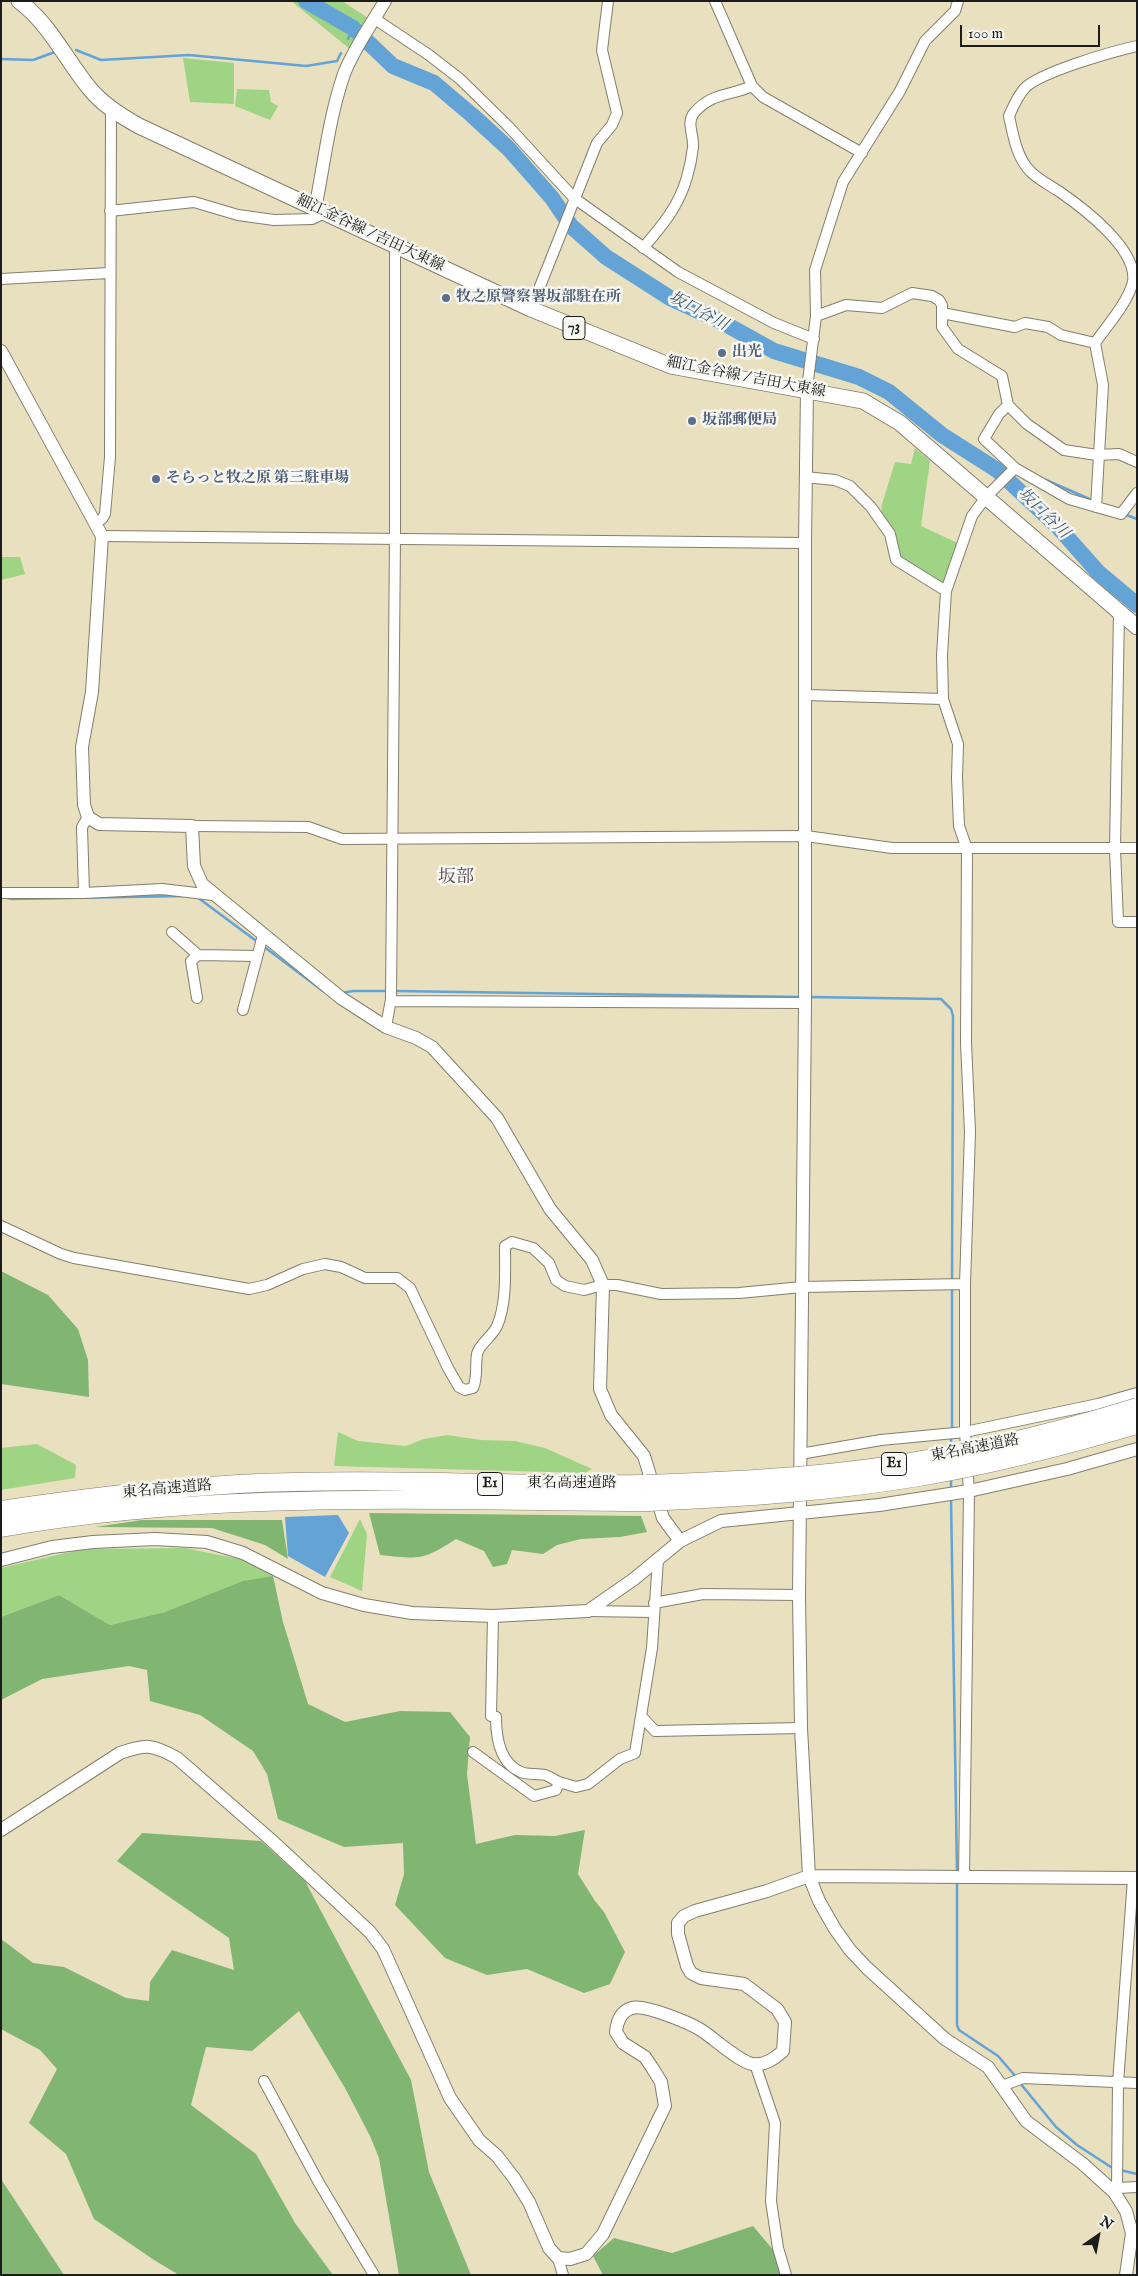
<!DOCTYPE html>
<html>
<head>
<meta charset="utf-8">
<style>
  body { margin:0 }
  #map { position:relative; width:1138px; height:2276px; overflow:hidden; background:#e9e0bf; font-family:"IM FELL English",serif }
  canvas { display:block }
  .frame { position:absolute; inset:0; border:2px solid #1c1c1c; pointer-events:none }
  .north { position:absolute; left:1073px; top:2211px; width:50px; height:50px; -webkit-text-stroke:4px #f6f6f2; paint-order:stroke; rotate:33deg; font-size:14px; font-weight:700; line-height:20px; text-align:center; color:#1c1c1c }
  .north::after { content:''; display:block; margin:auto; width:18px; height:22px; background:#1c1c1c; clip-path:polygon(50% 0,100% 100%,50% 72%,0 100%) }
  .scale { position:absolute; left:960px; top:25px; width:140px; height:22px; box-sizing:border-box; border:2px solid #1c1c1c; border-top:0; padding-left:6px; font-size:15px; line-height:18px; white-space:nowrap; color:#1c1c1c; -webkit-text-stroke:4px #f6f6f2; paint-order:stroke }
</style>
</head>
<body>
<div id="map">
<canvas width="1138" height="2276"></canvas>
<div class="frame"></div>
<div class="north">N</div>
<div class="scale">100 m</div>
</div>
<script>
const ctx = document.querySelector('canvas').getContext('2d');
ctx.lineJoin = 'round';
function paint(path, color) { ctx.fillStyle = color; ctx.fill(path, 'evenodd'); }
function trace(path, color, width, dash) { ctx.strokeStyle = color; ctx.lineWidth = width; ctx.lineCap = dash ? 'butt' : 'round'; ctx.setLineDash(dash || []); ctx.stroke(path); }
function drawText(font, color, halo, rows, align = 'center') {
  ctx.font = font + ' "IM FELL English","Noto Serif JP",serif'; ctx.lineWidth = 5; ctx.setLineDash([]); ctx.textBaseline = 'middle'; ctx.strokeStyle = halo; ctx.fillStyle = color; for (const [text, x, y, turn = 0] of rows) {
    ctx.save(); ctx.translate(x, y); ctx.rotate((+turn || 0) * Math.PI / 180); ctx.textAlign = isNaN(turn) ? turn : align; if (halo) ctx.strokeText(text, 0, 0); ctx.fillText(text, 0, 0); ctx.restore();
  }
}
const green = new Path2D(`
  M291,1h51l26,17 -17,32z
  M183,58l51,5v41l-44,-2z
  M237,89l32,1 2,12 7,4 -8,14 -35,-14z
  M915,448l15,13 -9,65 41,19 -17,43 -49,-28 -16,-39 2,-17 13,-42 16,2z
  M1,557h19l5,17 -24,6z
  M338,1432l20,9 48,5 18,-7 23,-4 34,5 34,1 30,7 47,21 -7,4 -251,-7z
  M37,1444l39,21 -1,13 -74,12v-42z
  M360,1519l7,15 -5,57 -32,-14z
  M185,1548l59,12 29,16 -108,36 -55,13 -51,-30 -58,22v-49l82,-19z`);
const forest = new Path2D(`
  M1,1271l47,24 30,34 10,31 1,37 -88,-13z
  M369,1513l272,3 6,16 -27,5 -39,2 -24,6 -14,9 -31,-4 -5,14 -14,3 -9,-16 -28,-12c-34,22 -37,20 -76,16z
  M142,1520h140l6,39 -23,-14 -53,-17 -117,-1z
  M273,1576l10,46 25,82 37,18 55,-11 50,1 20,25 -3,37 9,70 39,-9 40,1 30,-6 -7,44 17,27 9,11 21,40 -15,32 -26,9 -57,-24 -40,6 -42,-17 -50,-53 9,-31 -1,-31 -59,4 -66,-28 -11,-45 -14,-23 -53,-36 -50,-14 -3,-31 -18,-4 -87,13 -41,21v-83l58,-22 51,30 55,-13 78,-31z
  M142,1833l119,8 44,40 106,199 18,92 42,103h-72l-20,-117 -9,-22 -25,-48 -46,-77 -47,40 -46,-4 -15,58 65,49 39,69 38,52h-154l-25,-15 -60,-41 -28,-65 -37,-31 28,-54 -17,-19 -39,-21v-90l32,24 31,4 62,31 23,3 1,-19 22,-32 62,20 -5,-32 -112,-77z
  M1,2179l63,96h-63z
  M753,2226l22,26 7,23h-179l-10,-19 21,-18 58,15z`);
const water = new Path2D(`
  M338,1515l11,18 -24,44 -37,-21 -3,-39z`);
const stream = new Path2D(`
  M348,39l5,-11
  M76,50l25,10 88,-5 117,11 31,-5 4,-8
  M1,59l32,1 22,-8
  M997,470l4,-5
  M1046,480l48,21
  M1124,514l13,5
  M3,897l9,2 172,-3
  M197,897l62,46
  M263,946l60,45
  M394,991l407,6
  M341,993l12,-2h35
  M809,997l132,2 10,10 2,7 -1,266
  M952,1432v-145
  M951,1449v-12
  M951,1489v-12
  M951,1497l6,377
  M957,1882v143l2,5 39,26 19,22
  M1020,2083l36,44 21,18 37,24
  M1120,2170l17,4`);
const river = new Path2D(`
  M306,1l47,27 40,38 41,17 39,33 36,33 43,49 19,28 35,31 64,41 50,23 54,30 85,26 30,15 53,43 55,35 61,57 40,45 39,33`);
const minor = new Path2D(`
  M715,1l37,85 11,11 99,56
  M375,19l54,36 31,24 48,47 66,72 104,74 96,51 40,16
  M110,211l84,-9 44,13 36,5 38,-1 13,-6
  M643,248c19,-22 36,-42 44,-71 3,-10 5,-21 6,-30 1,-12 -7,-24 1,-34 18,-21 37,-17 58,-27
  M1,279l108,-6
  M531,309l66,-166 15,-18 5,-12 -15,-63 6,-49
  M942,313l73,14 10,-4 23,4 13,8 34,8
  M816,316l30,-11 36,3 30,-15 20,3 7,4 3,5v22l16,22 44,27 6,29 -9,9 -15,25 31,29 54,31 52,15 16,-21
  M807,389l9,-73 -1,-46 28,-88 57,-91 25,-50 30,-30 3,-10
  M1008,405l19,19 37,26 33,5 22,-1 18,8
  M805,477l30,3 15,6 21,21 19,27 6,26 50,31
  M1096,507l7,-122 -8,-42c13,-19 32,-39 38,-61 5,-33 -50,-74 -73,-90 -9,-6 -21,-12 -29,-20 -14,-13 -18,-37 -22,-56 4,-9 8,-19 15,-27 13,-16 90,-38 113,-43
  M95,523l7,-4 3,-5 5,-57 1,-347
  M102,536l703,7
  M1119,611l-4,238 3,73h19
  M806,695l137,4
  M192,826l116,1 34,12 464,-3 86,12h245
  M1,893h83l78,-4 51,6
  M84,893l-2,-66 6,-10
  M172,932l26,23
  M197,998l-6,-37 7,-6 59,1
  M391,1001l414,2
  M243,1010l20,-75
  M386,1027l5,-28 4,-462v-291
  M1,1226l60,28 13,4 175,31 18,-4 36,-16 22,-5 16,3 24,11h32l13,10 38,80 11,19 6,3 8,-2c5,-11 2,-22 4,-34 2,-10 16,-18 20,-28 10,-23 8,-54 8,-80l7,-4 21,6 16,15 7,17 9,6 19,4 19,-5h14l44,9 78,-1 63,-6 163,-3
  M800,1454l81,-14 84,-8 133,-28 39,-11
  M654,1603l49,-9 96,1
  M588,1611l66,1
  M493,1616l-2,100 5,1c0,20 3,46 25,55 6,3 16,1 24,3 4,1 9,5 14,7
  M642,1717l13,14 146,-3
  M473,1752l61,44 22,-6 3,-8 17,5 12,-3 32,-25 15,-6 17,-105 6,-89
  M964,1878l5,-387 -4,-59v-148l5,-152 -4,-89 1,-194 -8,-23 -2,-48 1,-34 -15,-45 -1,-44 4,-64 26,-75 14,-19 29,-29
  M755,2064l20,59 -4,78 7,47 8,27
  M264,2081l55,102 55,92
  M1002,2086l21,-8 114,5
  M1117,2188l20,-1
  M1114,2192l3,-4 1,-105 15,-204
  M558,2258l5,17`);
const tertiary = new Path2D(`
  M315,209c9,-44 14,-92 29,-135 10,-26 27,-49 41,-73
  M1,351l101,185 -10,156 -10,55 2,58 4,12 11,7 93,2 2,40 8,18 139,114 45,29 30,11 16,9 65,71 53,91 42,51 11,25 -3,104 11,26 33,41 19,62 17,23
  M807,389l-2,154v460l-6,592 2,133 8,148 10,25 16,28 15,21 17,18 78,71 43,28 38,54 57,43 31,28 12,19 6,22 -6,42
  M1,1560l51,-13 41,-5 62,-3 52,3 36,11 79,40 42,12 48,8 81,3 95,-5 46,-32 46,-38 41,-20 158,-16 90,-14 98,-22 70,-20
  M1,1830l119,-77c26,-9 32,-9 57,5l93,81 100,93 13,17 67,149 29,42 18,16 17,22 15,24 20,46 9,10 12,1 16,-5 17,-20 62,-128 -4,-24 -8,-13 -8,-12 -22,-14 -7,-11c1,-10 5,-21 16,-24 12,-4 58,15 69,22 14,9 36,30 51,34 13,2 23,-6 31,-13l2,-29 -8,-13 -33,-25 -43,-6 -10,-5 -4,-7 -9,-32v-11l6,-7 11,-5 72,-20 42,-15 328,2`);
const primary = new Path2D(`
  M19,1c31,23 47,59 71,88 13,16 31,27 49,37l392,183 140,57 192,35 37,22 237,204`);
const motorway = new Path2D(`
  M1,1510c79,-12 157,-21 237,-26 135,-7 272,2 408,0
  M1,1528c215,-38 429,-27 647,-26`);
const motorwayBridge = new Path2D(`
  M646,1484c64,-2 128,-5 192,-12 101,-11 202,-35 299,-65
  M648,1502c91,-4 181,-10 271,-25 74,-12 146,-31 218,-52`);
const markers = [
  [446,298,5,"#5c6f8a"],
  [722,353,5,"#5c6f8a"],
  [692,421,5,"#5c6f8a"],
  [156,479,5,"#5c6f8a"]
];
const shields = [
  [574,328,22],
  [894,1464,25],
  [490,1484,25]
];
const shieldNames = [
  ["73",574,328],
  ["E1",894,1464],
  ["E1",490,1484]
];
const streetNames = [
  ["細江金谷線 / 吉田大東線",370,234,25],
  ["細江金谷線 / 吉田大東線",746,378,11],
  ["東名高速道路",975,1449,-11],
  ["東名高速道路",572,1484],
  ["東名高速道路",167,1490,-5]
];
const serviceNames = [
  ["牧之原警察署坂部駐在所",456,298],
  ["出光",732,353],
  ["坂部郵便局",702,421],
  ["そらっと牧之原 第三駐車場",166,479]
];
const waterNames = [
  ["坂口谷川",698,312,28],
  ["坂口谷川",1043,514,44]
];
const quarterNames = [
  ["坂部",456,878]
];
paint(green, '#a0d485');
paint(forest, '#80b672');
paint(water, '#63a3d6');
trace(stream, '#63a3d6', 2.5);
trace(river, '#63a3d6', 16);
trace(minor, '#827e6e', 12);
trace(tertiary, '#827e6e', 14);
trace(primary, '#827e6e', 17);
trace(motorway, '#827e6e', 19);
trace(minor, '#fff', 10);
trace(tertiary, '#fff', 12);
trace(primary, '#fff', 15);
trace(motorway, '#fff', 18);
trace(motorwayBridge, '#827e6e', 19, []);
trace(motorwayBridge, '#fff', 18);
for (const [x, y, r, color] of markers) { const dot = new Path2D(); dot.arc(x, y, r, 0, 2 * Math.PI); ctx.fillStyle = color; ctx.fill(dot); trace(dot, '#f6f6f2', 2); }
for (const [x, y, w] of shields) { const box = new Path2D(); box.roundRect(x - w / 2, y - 11.5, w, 23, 4); ctx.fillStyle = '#f6f6f2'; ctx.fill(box); trace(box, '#1c1c1c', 1); }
drawText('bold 14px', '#1c1c1c', null, shieldNames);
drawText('15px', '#1c1c1c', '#f6f6f2', streetNames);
drawText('bold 15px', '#4e5e75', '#f6f6f2', serviceNames, 'left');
drawText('italic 16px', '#3c5970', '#f6f6f2', waterNames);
drawText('18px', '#5e4c54', '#f6f6f2', quarterNames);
</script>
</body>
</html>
